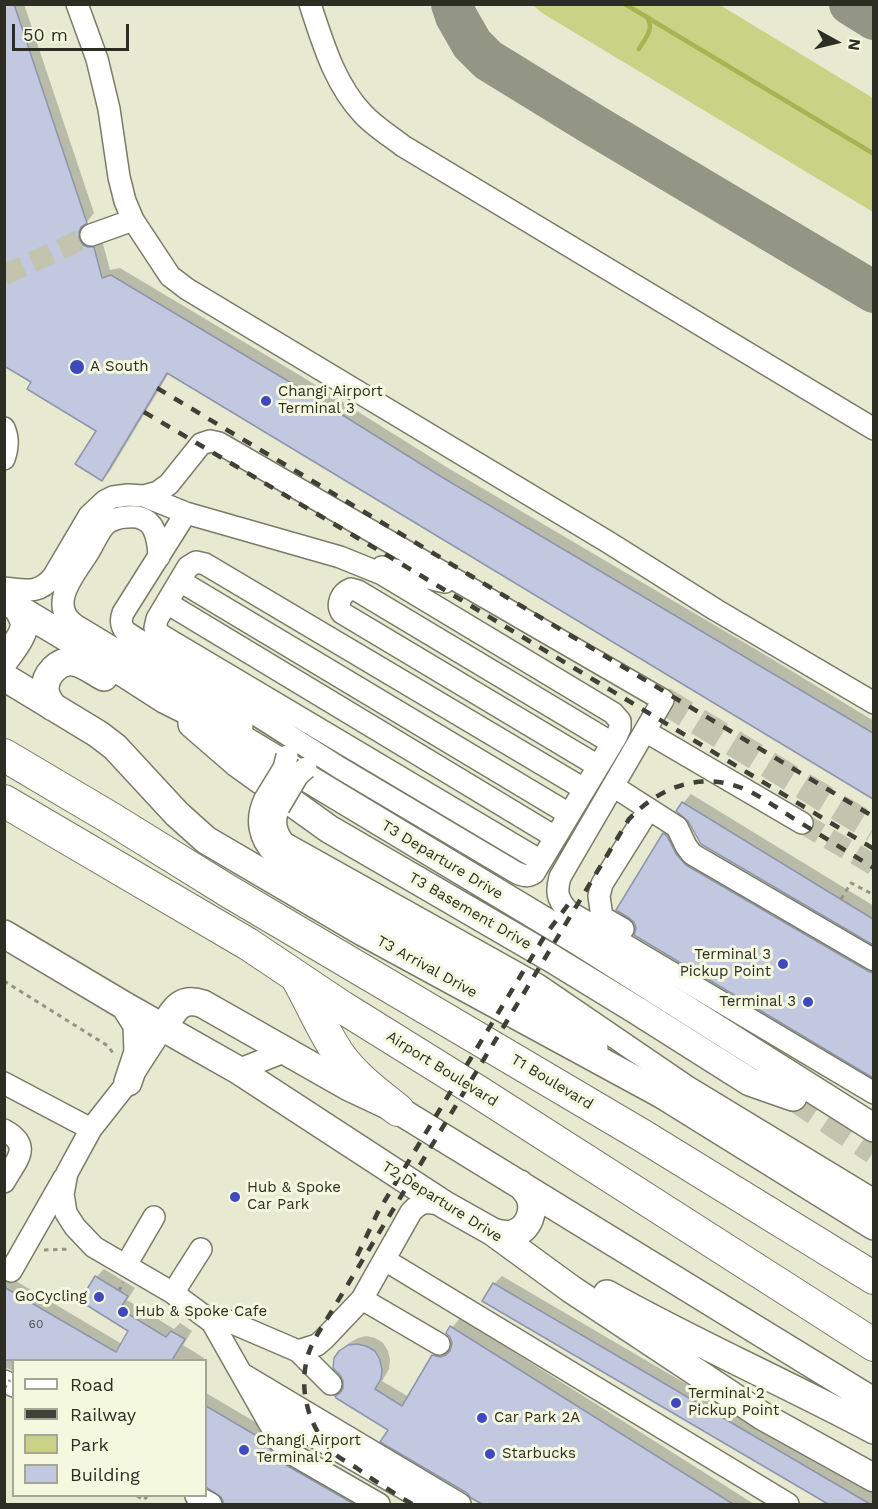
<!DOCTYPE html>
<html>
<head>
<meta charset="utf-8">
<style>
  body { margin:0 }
  #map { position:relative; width:878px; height:1509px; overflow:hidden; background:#e7ead1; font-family:"Work Sans",sans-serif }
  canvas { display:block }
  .frame { position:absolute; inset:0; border:6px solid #2c2e24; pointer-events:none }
  .legend { position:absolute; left:12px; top:1359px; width:195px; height:138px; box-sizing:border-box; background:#f4f8de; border:2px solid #a4a794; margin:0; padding:8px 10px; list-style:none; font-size:18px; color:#2c2e24 }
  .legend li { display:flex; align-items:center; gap:12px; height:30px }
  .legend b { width:30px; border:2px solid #a4a794 }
  .north { position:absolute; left:806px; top:12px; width:60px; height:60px; -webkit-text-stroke:4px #f4f8de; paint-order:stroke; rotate:98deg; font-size:16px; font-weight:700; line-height:24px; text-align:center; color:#2c2e24 }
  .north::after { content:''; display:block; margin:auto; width:21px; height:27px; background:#2c2e24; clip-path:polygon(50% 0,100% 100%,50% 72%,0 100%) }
  .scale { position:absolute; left:12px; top:24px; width:117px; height:27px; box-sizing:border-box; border:3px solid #2c2e24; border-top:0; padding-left:8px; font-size:18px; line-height:21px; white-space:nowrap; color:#2c2e24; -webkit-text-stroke:4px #f4f8de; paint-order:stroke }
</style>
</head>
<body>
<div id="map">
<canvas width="878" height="1509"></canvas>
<div class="frame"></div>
<ul class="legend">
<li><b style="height:8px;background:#fff"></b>Road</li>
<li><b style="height:8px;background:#3f4136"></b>Railway</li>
<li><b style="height:16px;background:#cad285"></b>Park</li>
<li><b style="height:16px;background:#c1c8df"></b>Building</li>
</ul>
<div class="north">N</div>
<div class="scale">50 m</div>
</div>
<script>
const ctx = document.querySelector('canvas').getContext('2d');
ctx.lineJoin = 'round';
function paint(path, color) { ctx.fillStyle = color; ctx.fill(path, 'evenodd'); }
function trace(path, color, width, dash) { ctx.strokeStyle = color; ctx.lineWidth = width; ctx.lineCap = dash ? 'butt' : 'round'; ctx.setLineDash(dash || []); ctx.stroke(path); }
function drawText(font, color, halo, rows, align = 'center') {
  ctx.font = font + ' "Work Sans",sans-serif'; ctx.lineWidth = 6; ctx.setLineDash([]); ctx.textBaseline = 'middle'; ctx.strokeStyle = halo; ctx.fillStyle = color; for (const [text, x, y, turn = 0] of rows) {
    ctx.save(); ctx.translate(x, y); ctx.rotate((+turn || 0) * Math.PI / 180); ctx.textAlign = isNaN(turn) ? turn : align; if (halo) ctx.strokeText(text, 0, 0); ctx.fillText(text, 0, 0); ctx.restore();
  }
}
const green = new Path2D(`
  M533,5h187l153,93v114l-331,-199z`);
const shadow = new Path2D(`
  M4,4h20l70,209 -8,10 1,7 15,10 8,30 10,-2 181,108 147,92 314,185 112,68v76l-705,-424 -59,98 -8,9 -4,-50 -65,-49z
  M691,794l183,112v37l-172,-100 -13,-23 -11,-9 5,-8z
  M672,826l12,19 190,117v114l-238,-141 28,-101z
  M104,1269l31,19 -8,12 47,29 6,-6 12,8 -9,14 21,13 -2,2h-188v11l-10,-4v-93l118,70 8,-14 -34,-53z
  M502,1276l372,218v10h-43l-347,-203 10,-17z
  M460,1318l294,186h-268l-103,-63 7,-12 -45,-41 -5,-36 9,-9 9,-5 8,-2 9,2 8,5 5,8 2,9 -1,9 -7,12 27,16 25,-41 8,-9 7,2 3,-1 1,-5 -2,-7 -3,-3z
  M206,1393l66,39 104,72h-151l-7,-12 -12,-7z`);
const stream = new Path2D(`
  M625,4l249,150
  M639,49c5,-9 15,-19 9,-30`);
const taxiway = new Path2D(`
  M452,4l4,12 16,28 16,16 104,64 282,168
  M850,4l24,15`);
const building = new Path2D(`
  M4,4h10l73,219 -6,4 -2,5v7l4,6 5,2h6l8,31 9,-3 182,109 147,92 433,257v66l-706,-426 -65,108 -27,-17 21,-33 -69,-42 4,-7 -27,-16z
  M682,802l191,117v26l-172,-101 -13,-23 -12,-10z
  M663,833l4,3 9,18 10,11 182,106 5,2v105l-239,-143 2,-7 -2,-6 -5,-4 -13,-8z
  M95,1276l33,20 -8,13 46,28 5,-6 14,8 -13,21h-168v-73l112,65 12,-21 -48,-30z
  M493,1283l377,221h-42l-346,-203z
  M450,1326l283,178h-251l-11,-6 -4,-5 -87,-51 8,-12 -52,-32 -1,-2 5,-3 3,-5v-7l-3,-6 -7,-7 1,-10 5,-7 9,-6 9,-1 9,2 9,5 5,9 2,10 -1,9 -6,10 27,17 30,-51 8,2 6,-2 4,-4 2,-8 -2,-6 -4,-4z
  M206,1406l58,34 7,11 15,14 68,39h-130l-3,-7 -15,-10z`);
const minorTunnel = new Path2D(`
  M4,275l87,-40
  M802,823l72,42`);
const majorTunnel = new Path2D(`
  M663,700l211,129
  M793,1097l81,54`);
const path = new Path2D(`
  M841,899l10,-16 23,12
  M4,981l104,65 7,10
  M44,1250l26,-1
  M119,1291l4,-9
  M137,1496l7,4 3,-4`);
const minor = new Path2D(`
  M77,4l20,55 12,50 10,68 6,24 8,19 37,56 17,13 421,253 108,68 158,93
  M310,4c13,39 24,79 53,110 11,12 27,22 40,32l471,283
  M91,235l42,-15
  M4,428c5,11 4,20 0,31
  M144,496l14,-4 11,-8 32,-40 9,-3 9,2 444,257 -103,177c-4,15 -3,22 8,34l306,182
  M159,557c-1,-22 -5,-43 -32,-40 -7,0 -17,3 -22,8 -6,6 -12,20 -17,28 -13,21 -41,51 -13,72l167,101
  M382,567l63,15
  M180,581l389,233
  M4,588c21,2 34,7 49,-11l36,-61 16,-15 8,-4 15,-2 16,1 42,17 154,44 42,17 231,139 7,8v7l-4,9 -82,136c-6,4 -10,3 -17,0l-177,-105 -214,-136c-5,-6 -6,-11 -3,-19l63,-100
  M167,603l388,234
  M645,731l157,92
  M598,766l-256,-153c-6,-9 -1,-20 9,-24l7,2 254,152
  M613,786l64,41 9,19 6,8 182,106
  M265,799c-10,20 -6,40 10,56l205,116 75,47 42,30
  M279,807c-6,14 -4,24 5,36l254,142 148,101 188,114
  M541,861l-380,-226 -6,-7 2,-9 31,-52 8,-5 9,2 379,225
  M623,929l-21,-12 -3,-21 3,-12 47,-75
  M163,1028l-35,54 -37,47 -24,44 -4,21 3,19 9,14 19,20 79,46 39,29 68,120 12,12 87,50
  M238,1070l48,-19
  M4,1083l87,46
  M4,1130c29,16 13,29 0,52
  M385,1260l403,244
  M126,1265l28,-48
  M11,1271l53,-93
  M173,1293l28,-44
  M362,1299l77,45
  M212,1322l16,-1 70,30 19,-6 7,-6 38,-40 49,-87c11,-12 18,-10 34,-7
  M298,1351l33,33
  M244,1375l216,129
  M4,1381l10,5
  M261,1406l170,98
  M196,1496l15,8`);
const major = new Path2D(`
  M4,600l90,54 70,45 70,35 344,207 296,187
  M4,661c7,-10 22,-28 20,-39 -1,-5 -4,-9 -6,-14
  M4,677l94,57 17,13 62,67 29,26 157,92 300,163 211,131
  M53,707c-4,-6 -8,-11 -8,-18 0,-14 13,-29 28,-27 11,1 21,10 31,15
  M192,724l45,39 92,66 222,129 85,52 114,72 43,15
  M4,934l121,72 113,64 207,135 48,27 78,57 193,128 110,61
  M125,1006l12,19 1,27 -10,30
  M163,1028c11,-17 16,-32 40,-24l146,83 49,23 476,292
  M493,1232c6,2 13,3 19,2 17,-4 24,-24 17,-39 -3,-4 -6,-8 -9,-11
  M607,1294c87,49 179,89 267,136`);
const highway = new Path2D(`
  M4,755l108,64 116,72 415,245 231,142
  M4,801l244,143 94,63 135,84 397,254
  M297,978c15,26 26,54 43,78 16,22 38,38 58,54`);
const rail = new Path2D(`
  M157,388l717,429
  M144,412l246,145 484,292
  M357,1256l21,-44 166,-275 26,-35
  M412,1504c-18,-11 -36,-22 -54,-35 -7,-5 -16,-9 -23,-15 -27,-26 -38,-66 -26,-102 6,-17 18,-32 27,-48l293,-485c33,-34 75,-49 120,-28 16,8 31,19 47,29 26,16 52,32 78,48`);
const pathBridge = new Path2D(`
  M4,1389l6,-9`);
const minorBridge = new Path2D(`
  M265,799l19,-31 3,-12
  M279,807l19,-32 8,-7`);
const markers = [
  [77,367,8,"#3d49bd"],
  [266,401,6,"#3d49bd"],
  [783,964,6,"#3d49bd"],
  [808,1002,6,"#3d49bd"],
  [235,1197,6,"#3d49bd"],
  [99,1297,6,"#3d49bd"],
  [123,1312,6,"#3d49bd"],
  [676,1403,6,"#3d49bd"],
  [482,1418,6,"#3d49bd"],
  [244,1450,6,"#3d49bd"],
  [490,1454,6,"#3d49bd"]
];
const numberNames = [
  ["60",36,1324]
];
const poiNames = [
  ["A South",90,367],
  ["Changi Airport",278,392],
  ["Terminal 3",278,409],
  ["Terminal 3",771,955,"right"],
  ["Pickup Point",771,972,"right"],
  ["Terminal 3",796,1002,"right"],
  ["Hub & Spoke",247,1188],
  ["Car Park",247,1205],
  ["GoCycling",87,1297,"right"],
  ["Hub & Spoke Cafe",135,1312],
  ["Terminal 2",688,1394],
  ["Pickup Point",688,1411],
  ["Car Park 2A",494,1418],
  ["Changi Airport",256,1441],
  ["Terminal 2",256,1458],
  ["Starbucks",502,1454]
];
const streetNames = [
  ["T3 Departure Drive",442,860,31],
  ["T3 Basement Drive",470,911,30],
  ["T3 Arrival Drive",427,967,29],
  ["Airport Boulevard",442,1069,32],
  ["T1 Boulevard",552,1082,31],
  ["T2 Departure Drive",442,1202,32]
];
paint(green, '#cad285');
paint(shadow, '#0003');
trace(stream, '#aab352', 4.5);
trace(taxiway, '#939684', 42);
paint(building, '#c1c8df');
trace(building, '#8f95ab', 1.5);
trace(minorTunnel, '#c2c4ae', 21, [21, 10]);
trace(majorTunnel, '#c2c4ae', 27, [27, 14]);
trace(minor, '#797c66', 24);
trace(major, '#797c66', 30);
trace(highway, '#797c66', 34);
trace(path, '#929583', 3, [4.5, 4.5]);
trace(minor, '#fff', 21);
trace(major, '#fff', 27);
trace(highway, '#fff', 32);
trace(rail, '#3f4136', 4.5, [10, 10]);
trace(minorBridge, '#797c66', 24, []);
trace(pathBridge, '#929583', 3, [4.5, 4.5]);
trace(minorBridge, '#fff', 21);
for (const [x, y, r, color] of markers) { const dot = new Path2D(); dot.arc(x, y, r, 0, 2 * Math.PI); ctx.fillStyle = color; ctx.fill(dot); trace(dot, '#f4f8de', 2); }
drawText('12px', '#515453', null, numberNames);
drawText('15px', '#2c2e24', '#f4f8de', poiNames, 'left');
drawText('15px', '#2c2e24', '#f4f8de', streetNames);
</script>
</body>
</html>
